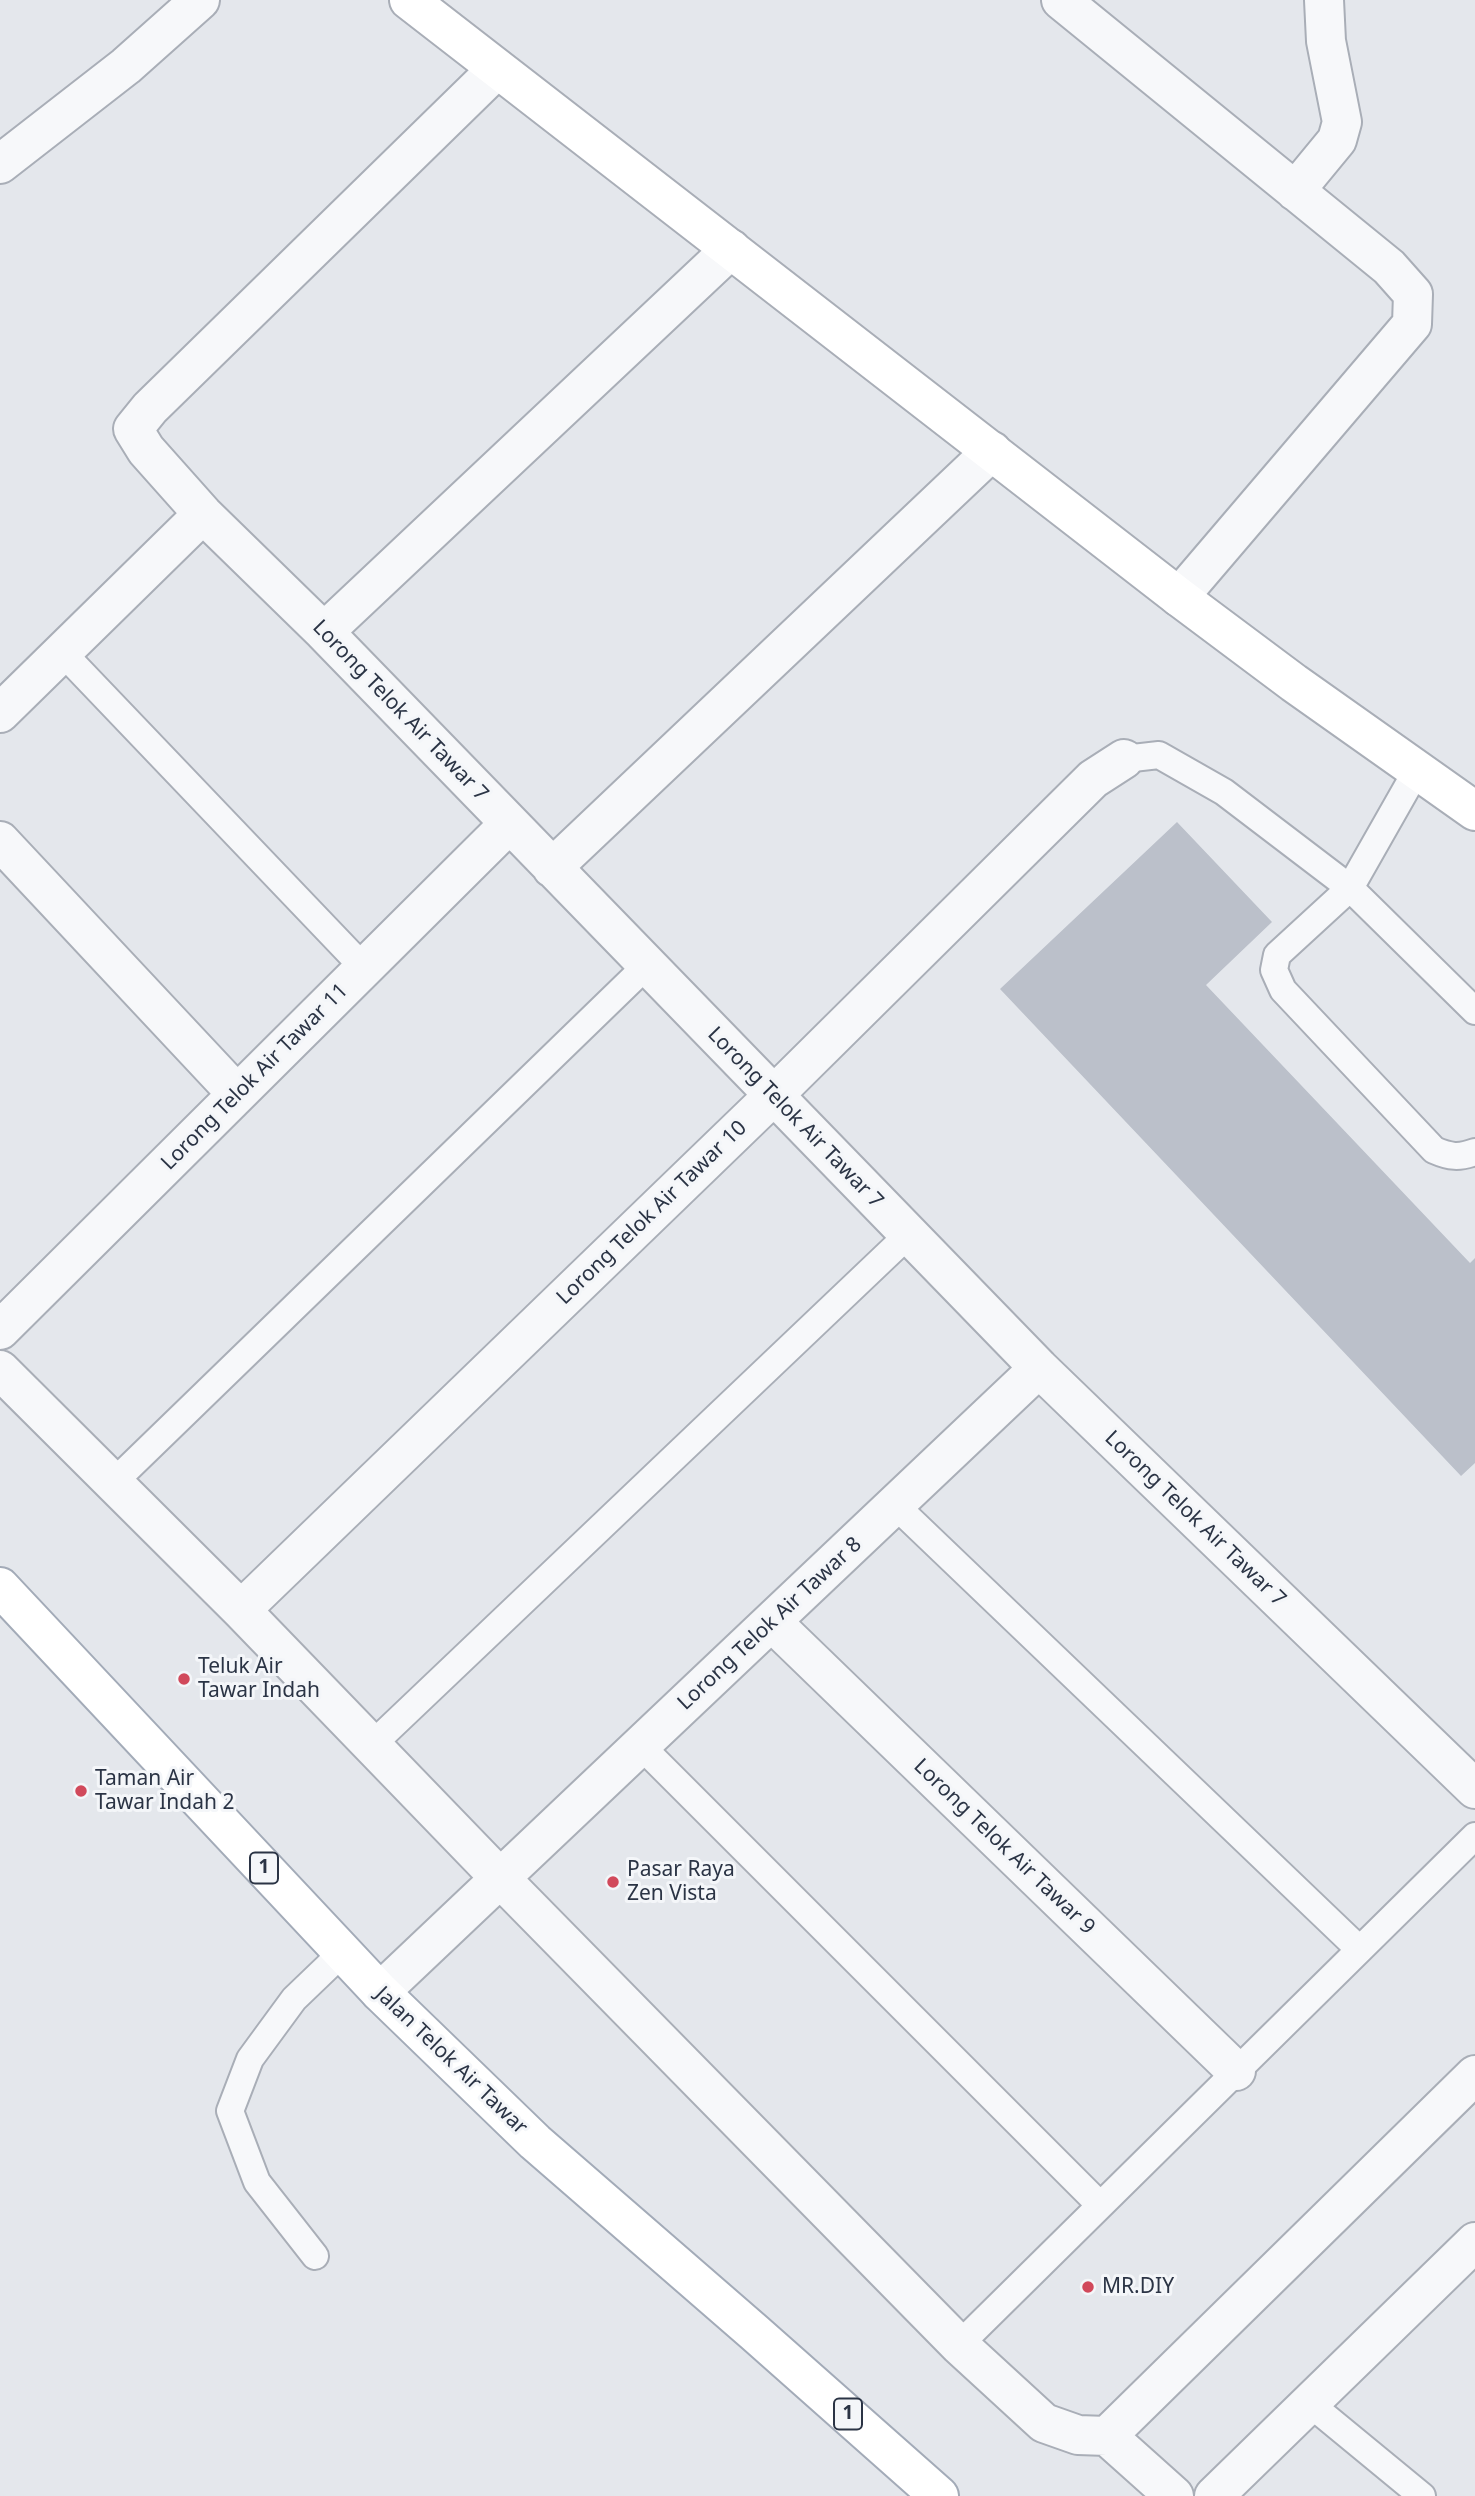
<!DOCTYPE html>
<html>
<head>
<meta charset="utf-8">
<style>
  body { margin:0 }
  canvas { display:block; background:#e4e7ec }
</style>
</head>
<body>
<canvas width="1475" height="2496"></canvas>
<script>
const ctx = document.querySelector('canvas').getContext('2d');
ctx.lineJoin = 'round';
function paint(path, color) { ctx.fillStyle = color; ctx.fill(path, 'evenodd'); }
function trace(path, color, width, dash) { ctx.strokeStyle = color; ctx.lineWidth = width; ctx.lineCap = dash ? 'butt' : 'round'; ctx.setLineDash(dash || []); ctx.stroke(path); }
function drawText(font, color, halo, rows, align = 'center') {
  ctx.font = font + ' "Noto Sans",sans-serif'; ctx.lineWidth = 6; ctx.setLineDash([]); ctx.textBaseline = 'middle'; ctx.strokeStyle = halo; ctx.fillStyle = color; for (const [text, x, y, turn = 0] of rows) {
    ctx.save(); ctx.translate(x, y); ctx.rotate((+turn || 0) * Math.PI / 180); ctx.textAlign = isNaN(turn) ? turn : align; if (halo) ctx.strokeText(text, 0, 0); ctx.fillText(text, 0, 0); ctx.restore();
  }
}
const building = new Path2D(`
  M1177,822l95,100 -66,63 264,278 5,-5v205l-14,13 -461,-487z`);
const service = new Path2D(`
  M63,653l301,315
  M1124,759l35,-4 65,37 126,96 125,123
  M1417,770l-67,118 -73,67 -3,15 9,20 151,160c16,7 25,8 41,2
  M113,1483l534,-518
  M895,1505l464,444
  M373,1744l536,-510
  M641,1746l459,459
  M315,2256l-58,-74 -27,-71 20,-52 44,-60 49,-47
  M959,2345l516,-509
  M1309,2403l113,93`);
const minor = new Path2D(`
  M1061,0l328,267 24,27 -1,30 -233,273
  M497,69l-347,339 -17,21 13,21 57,64 121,118 715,736 436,421
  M0,164l126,-98 74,-66
  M1295,191l42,-51 5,-18 -16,-81 -2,-41
  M324,632l407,-383
  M0,713l203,-199
  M0,841l237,253
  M552,868l440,-417
  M0,1330l509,-506
  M0,1370l241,240 260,269 458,466 85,78 34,12 29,1 67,60
  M241,1610l532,-514 320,-317 31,-20
  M772,1622l464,449
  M380,1992l659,-624
  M1107,2436l368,-361`);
const tertiary = new Path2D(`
  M1214,2496l261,-254`);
const secondary = new Path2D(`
  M409,0l770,597 115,86 181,128`);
const primary = new Path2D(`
  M0,1587l380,405 155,150 220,191 184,163`);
const markers = [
  [184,1679,7,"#d1495b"],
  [81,1791,7,"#d1495b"],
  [613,1882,7,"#d1495b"],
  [1088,2287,7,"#d1495b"]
];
const shields = [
  [264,1868,28],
  [848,2414,28]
];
const shieldNames = [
  ["1",264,1868],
  ["1",848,2414]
];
const streetNames = [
  ["Lorong Telok Air Tawar 7",400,711,46],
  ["Lorong Telok Air Tawar 11",255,1077,-45],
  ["Lorong Telok Air Tawar 7",795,1118,46],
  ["Lorong Telok Air Tawar 10",652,1213,-44],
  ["Lorong Telok Air Tawar 7",1195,1519,44],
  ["Lorong Telok Air Tawar 8",770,1624,-43],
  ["Lorong Telok Air Tawar 9",1004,1847,44],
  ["Jalan Telok Air Tawar",451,2061,44]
];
const poiNames = [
  ["Teluk Air",198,1667],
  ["Tawar Indah",198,1691],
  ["Taman Air",95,1779],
  ["Tawar Indah 2",95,1803],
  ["Pasar Raya",627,1870],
  ["Zen Vista",627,1894],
  ["MR.DIY",1102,2287]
];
paint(building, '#bbc0ca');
trace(service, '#a9aeb7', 30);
trace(minor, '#a9aeb7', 42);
trace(tertiary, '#a9aeb7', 42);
trace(secondary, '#a9aeb7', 42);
trace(primary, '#a3abb8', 42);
trace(service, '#f7f8fa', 26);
trace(minor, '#f7f8fa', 38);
trace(tertiary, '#f7f8fa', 38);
trace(secondary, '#fff', 38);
trace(primary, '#fff', 38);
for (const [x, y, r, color] of markers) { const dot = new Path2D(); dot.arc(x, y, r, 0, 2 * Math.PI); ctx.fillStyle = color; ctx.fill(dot); trace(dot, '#f4f6f9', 2.5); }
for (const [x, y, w] of shields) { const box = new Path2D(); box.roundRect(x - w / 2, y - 15.5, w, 31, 5); ctx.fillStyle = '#f4f6f9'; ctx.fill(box); trace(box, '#2b3445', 2); }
drawText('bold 19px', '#2b3445', null, shieldNames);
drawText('21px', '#2b3445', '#f4f6f9', streetNames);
drawText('21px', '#2b3445', '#f4f6f9', poiNames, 'left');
</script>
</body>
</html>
